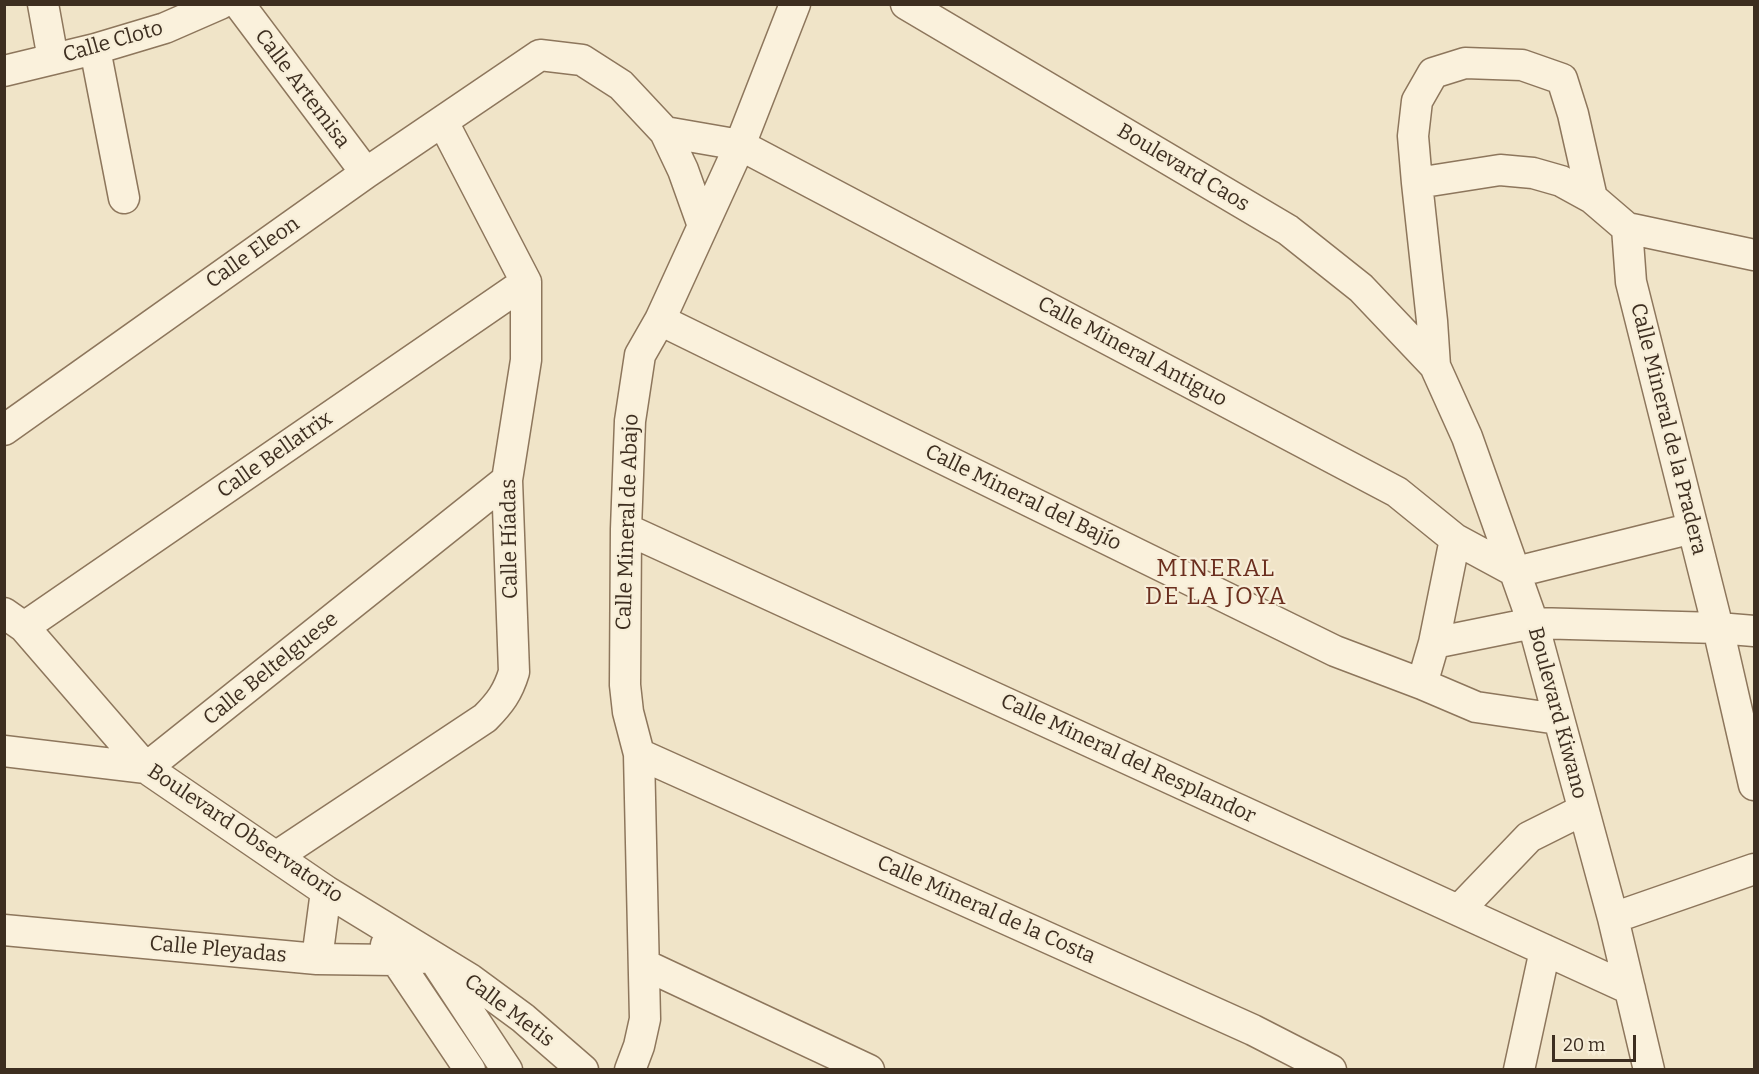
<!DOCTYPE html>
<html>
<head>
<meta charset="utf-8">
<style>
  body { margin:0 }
  #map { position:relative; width:1759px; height:1074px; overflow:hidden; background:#f0e4c8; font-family:Bitter,serif }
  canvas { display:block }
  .frame { position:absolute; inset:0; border:6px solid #3d2e20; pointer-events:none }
  .scale { position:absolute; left:1552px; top:1035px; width:84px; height:27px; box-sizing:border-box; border:3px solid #3d2e20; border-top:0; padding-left:8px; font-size:18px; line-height:21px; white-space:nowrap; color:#3d2e20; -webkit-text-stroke:4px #f7eed8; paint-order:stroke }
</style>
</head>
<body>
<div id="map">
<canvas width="1759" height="1074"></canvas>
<div class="frame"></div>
<div class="scale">20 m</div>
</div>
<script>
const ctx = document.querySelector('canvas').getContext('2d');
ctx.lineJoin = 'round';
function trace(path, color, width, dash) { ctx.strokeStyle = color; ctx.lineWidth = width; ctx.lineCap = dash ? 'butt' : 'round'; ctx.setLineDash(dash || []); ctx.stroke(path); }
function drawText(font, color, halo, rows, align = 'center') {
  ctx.font = font + ' Bitter,serif'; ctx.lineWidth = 4.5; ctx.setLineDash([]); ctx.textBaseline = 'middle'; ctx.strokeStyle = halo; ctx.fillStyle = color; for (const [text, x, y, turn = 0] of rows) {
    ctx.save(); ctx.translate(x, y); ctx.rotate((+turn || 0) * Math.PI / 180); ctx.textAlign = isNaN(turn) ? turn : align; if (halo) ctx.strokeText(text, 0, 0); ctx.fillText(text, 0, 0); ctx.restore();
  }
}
const minor = new Path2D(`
  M43,4l10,55
  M239,4l127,169
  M906,4l382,226 73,58 74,78 32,71 66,186 80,295 36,152
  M95,49l29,149
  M4,71l91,-22 70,-21 55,-24
  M665,132l75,13 657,347 58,47 61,33 177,-44
  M1417,183l-4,-47 4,-35 16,-28 32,-10 57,2 40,14 11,35 19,84
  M1627,228l4,54 87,346 36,157
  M660,320l675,331 87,33 12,-41 99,-20 185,5 36,3
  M1435,366l-3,-45 -15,-138 83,-13 33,3 28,8 31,17 35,30 127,27
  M4,430l362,-257 174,-118 42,5 39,25 44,47 18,38 20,56
  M626,529l1004,460
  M4,613l20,14 122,141 180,123 144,88 53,39 60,52
  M24,627l502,-345
  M1434,643l21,-104
  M1422,684l54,23 82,12
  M4,751l142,17 361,-288
  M639,754l614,276 78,40
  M277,856l208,-138c15,-15 23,-26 29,-46l-7,-192 19,-120v-78l-83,-160
  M1459,910l70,-73 54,-27
  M1613,918l141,-49
  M4,930l313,29 78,1 38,-3
  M386,945l84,125
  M317,959l9,-68
  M438,965l69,105
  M645,965l224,105
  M630,1070l9,-24 6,-27 -6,-265 -11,-42 -3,-27 1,-156 4,-108 10,-66 20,-35 80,-175 55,-141
  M1519,1070l26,-120`);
const streetNames = [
  ["Calle Cloto",113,42,-16],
  ["Calle Artemisa",302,89,53],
  ["Boulevard Caos",1183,168,31],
  ["Calle Eleon",253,253,-35],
  ["Calle Mineral Antiguo",1132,352,28],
  ["Calle Mineral de la Pradera",1668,429,76],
  ["Calle Bellatrix",275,455,-35],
  ["Calle Mineral del Bajío",1023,498,26],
  ["Calle Mineral de Abajo",628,522,-88],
  ["Calle Híadas",510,539,-91],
  ["Calle Beltelguese",271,669,-39],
  ["Boulevard Kiwano",1557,713,75],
  ["Calle Mineral del Resplandor",1128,759,25],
  ["Boulevard Observatorio",245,834,34],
  ["Calle Mineral de la Costa",986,910,24],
  ["Calle Pleyadas",218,950,5],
  ["Calle Metis",509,1011,37]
];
const quarterNames = [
  ["MINERAL",1216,569],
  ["DE LA JOYA",1216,597]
];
trace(minor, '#8d765c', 33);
trace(minor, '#faf1dc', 30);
drawText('21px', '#3d2e20', '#f7eed8', streetNames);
ctx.letterSpacing = '1.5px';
drawText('24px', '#6b2e1e', '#f7eed8', quarterNames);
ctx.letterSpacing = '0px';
</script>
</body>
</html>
